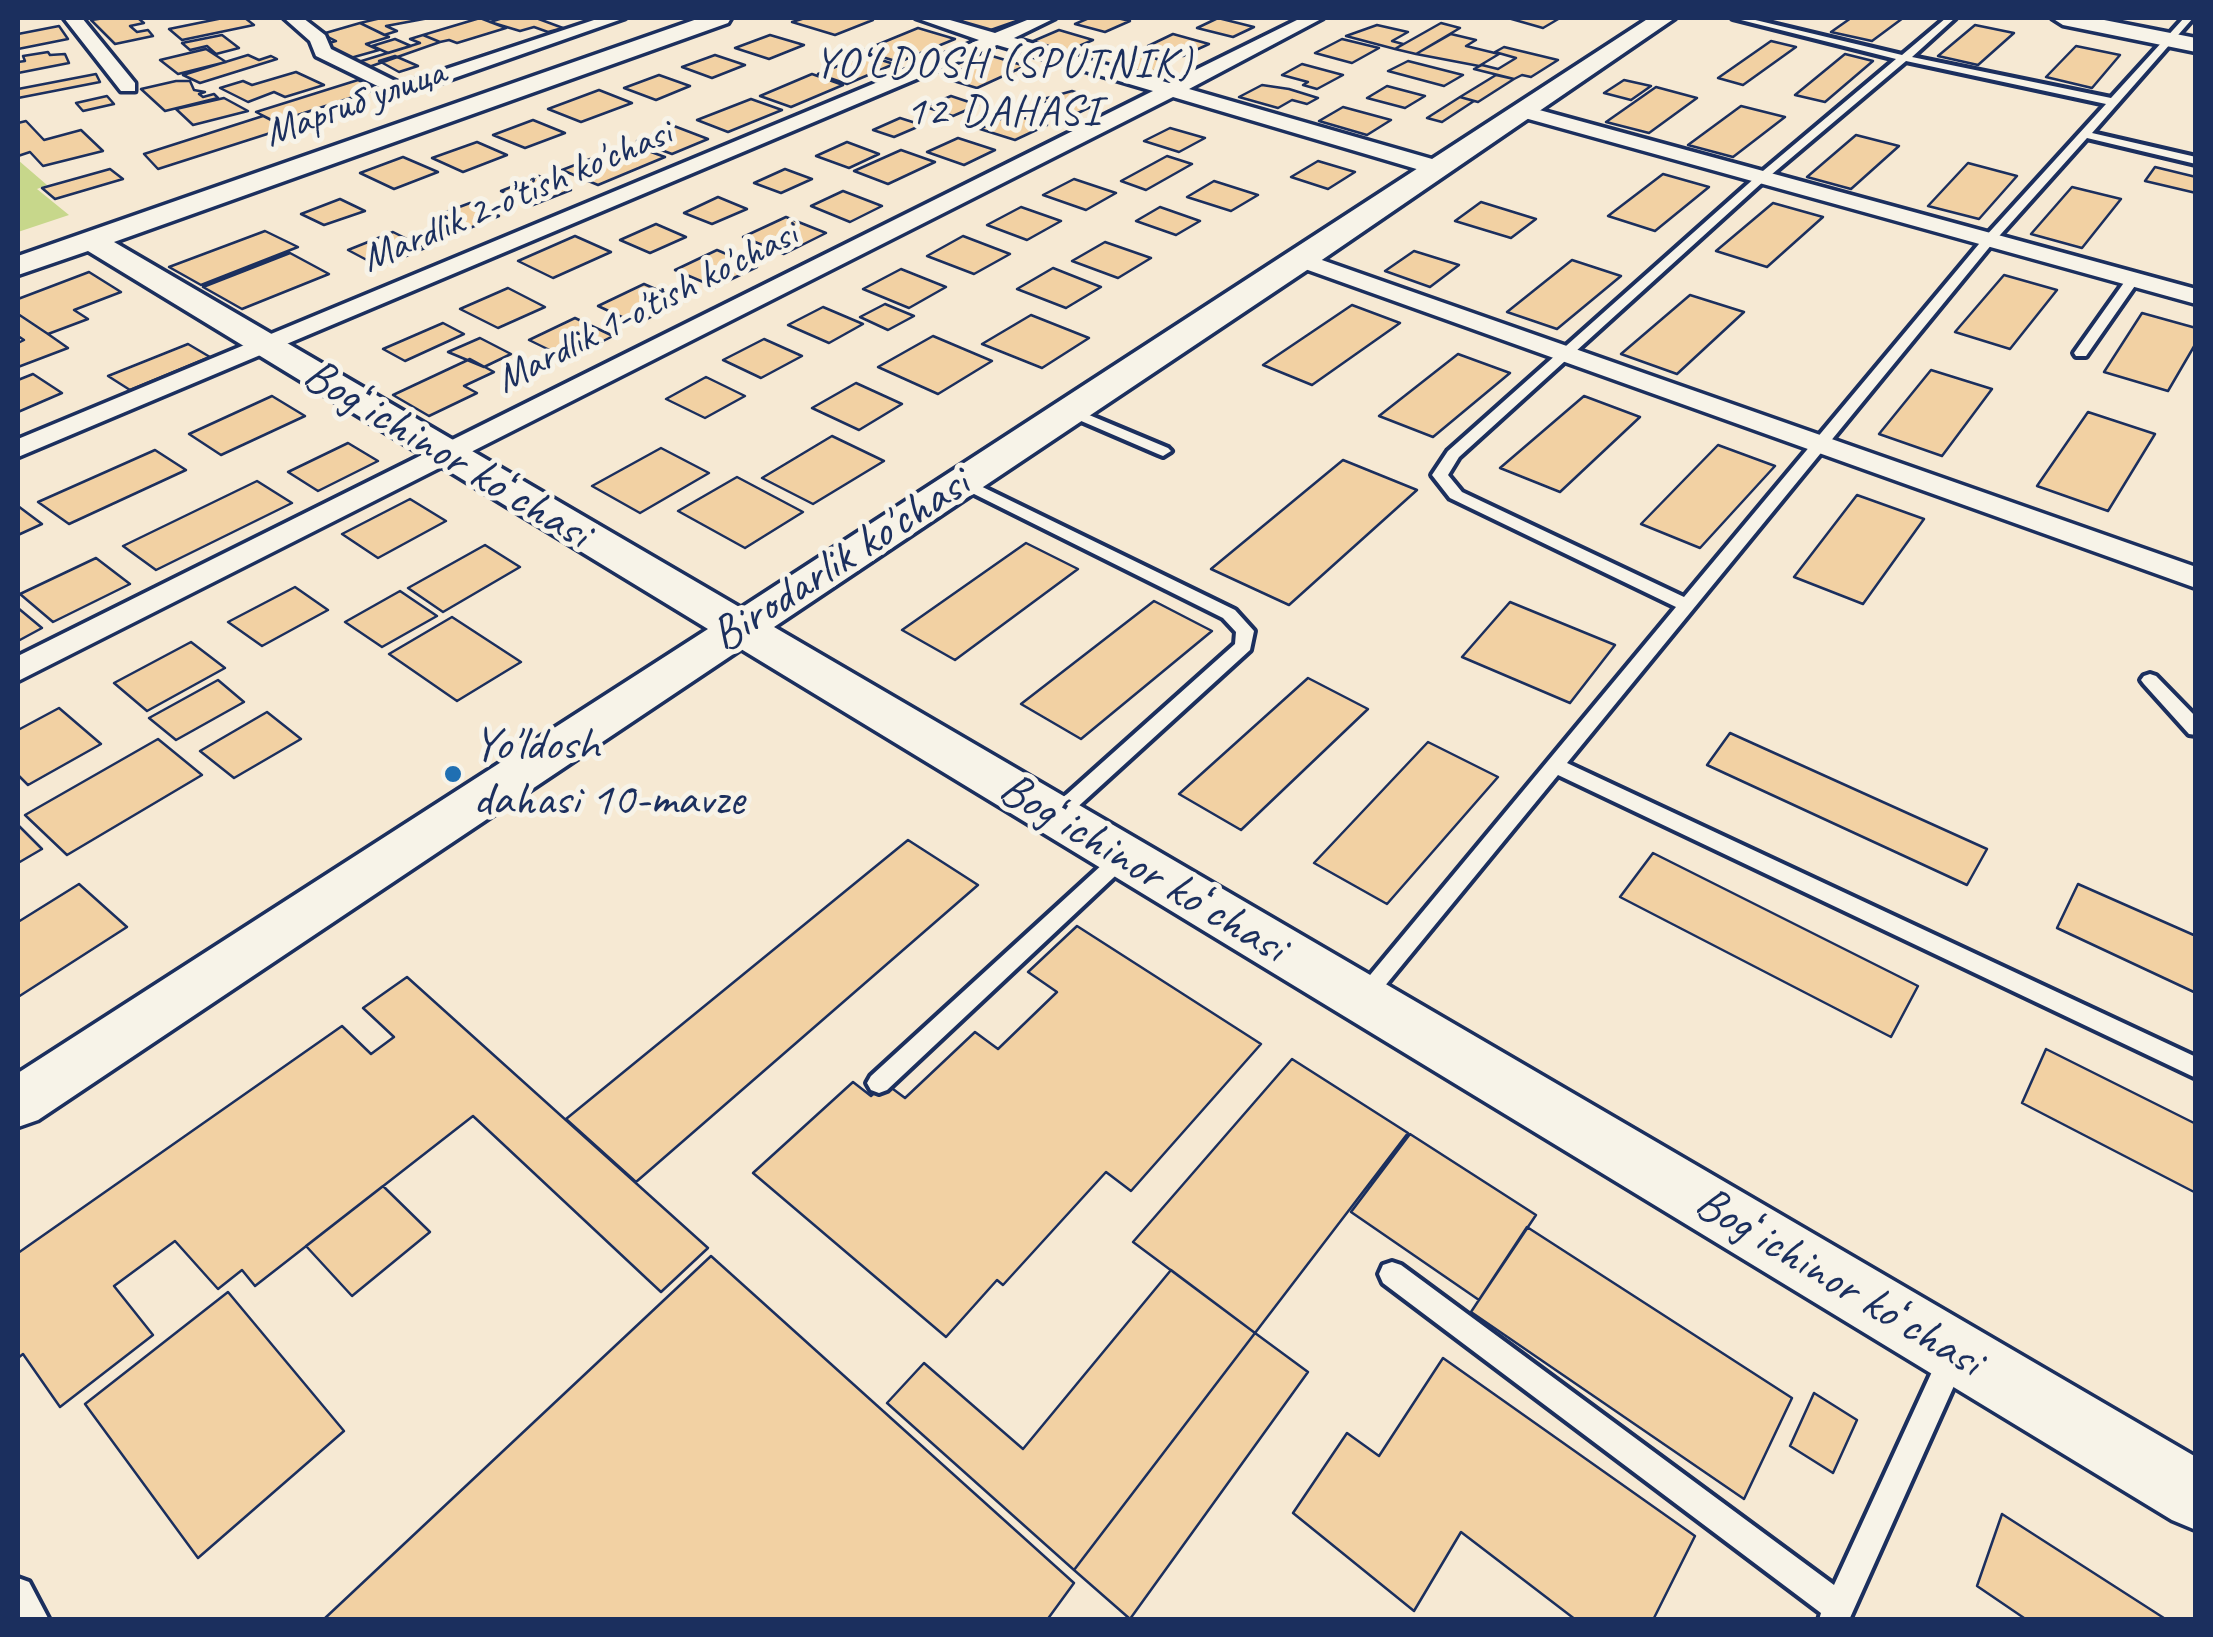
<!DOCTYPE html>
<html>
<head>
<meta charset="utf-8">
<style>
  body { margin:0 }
  #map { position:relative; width:2213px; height:1637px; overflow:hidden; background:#f6e9d3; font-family:Caveat,sans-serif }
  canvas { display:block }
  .frame { position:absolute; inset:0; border:20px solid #1b2f5e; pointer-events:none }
</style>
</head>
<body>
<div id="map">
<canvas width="2213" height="1637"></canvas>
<div class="frame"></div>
</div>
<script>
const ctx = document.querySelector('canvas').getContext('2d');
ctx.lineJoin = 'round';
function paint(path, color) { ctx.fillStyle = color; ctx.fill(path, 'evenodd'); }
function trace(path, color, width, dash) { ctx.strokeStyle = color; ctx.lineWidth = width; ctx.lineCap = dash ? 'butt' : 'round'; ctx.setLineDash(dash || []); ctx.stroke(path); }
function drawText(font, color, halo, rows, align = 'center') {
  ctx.font = font + ' Caveat,sans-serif'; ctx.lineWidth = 10; ctx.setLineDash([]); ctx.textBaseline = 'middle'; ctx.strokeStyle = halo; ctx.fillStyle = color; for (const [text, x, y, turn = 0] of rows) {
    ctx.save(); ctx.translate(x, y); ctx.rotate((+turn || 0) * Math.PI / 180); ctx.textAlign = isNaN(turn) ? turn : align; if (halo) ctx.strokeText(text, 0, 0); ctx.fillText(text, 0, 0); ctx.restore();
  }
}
const green = new Path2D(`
  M18,160l29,25 -10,4 32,26 -51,17z`);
const building = new Path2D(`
  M105,18h41l-7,1 5,4 -14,3 7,6 11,-2 5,6 -38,8 -24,-24z
  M223,18h22l9,7 -72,15 -13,-11z
  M381,18h48l-43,8 11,5 -13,4 -24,-12z
  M480,18l26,10 -49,15 -8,-3 -9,2 -17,-7z
  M503,18h33l27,10 -15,4 -14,-5 -14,4 -30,-9z
  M805,18h59l9,2 -38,15 -43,-13z
  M966,18h59l-40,14 -32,-9z
  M1089,18h28l13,3 -25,11 -30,-8z
  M1218,18l36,9 -21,10 -36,-9z
  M1508,18h52l-17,10z
  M1851,18h52l-31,23 -41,-9z
  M360,23l29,14 -23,7 13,6 -32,9 -25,-14 14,-4 -14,-7z
  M1441,23l19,5 -44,26 -21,-5z
  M1377,25l31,7 -16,9 11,3 -8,5 -49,-13z
  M1975,25l39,8 -36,32 -40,-9z
  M59,26l9,13 -50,10v-15z
  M918,28l37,11 -56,23 -37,-11z
  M1059,30l34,10 -28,12 -34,-10z
  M1173,34l36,10 -26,12 -35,-10z
  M1451,34l25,6 -10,6 33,8 -20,12 -63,-12z
  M222,35l17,13 -23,6 -9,-8 -17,4 -8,-7z
  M423,35l17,7 -74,26 -11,-5 65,-20 -10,-4z
  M770,35l34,10 -35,14 -34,-11z
  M395,39l16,7 -23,7 -16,-7z
  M1342,39l37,9 -27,15 -37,-10z
  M1771,41l25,6 -53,38 -25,-7z
  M2076,46l44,9 -28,33 -46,-11z
  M1504,47l54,13 -27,17 -9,-2 -8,4 -40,-10 8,-4 16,4 18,-11 -21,-6z
  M206,49l20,13 -48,12 -18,-14z
  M48,52l2,3 15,-1 4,9 -51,10v-11l7,-1 -2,-5z
  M1136,53l35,10 -23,11 -35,-10z
  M1845,54l28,7 -48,41 -30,-7z
  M248,55l11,5 12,-4 6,3 -77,24 -17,-8z
  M715,55l30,10 -33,13 -30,-11z
  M865,55l29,9 -47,20 -29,-10z
  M395,56l23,10 -19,6 -20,-11z
  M992,56l33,10 -48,22 -34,-10z
  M1408,61l55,14 -19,11 -56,-15z
  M1302,64l41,11 -26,14 -14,-4 5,-3 -26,-7z
  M296,72l28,13 -39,12 -11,-5 -26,10 -28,-14 23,-7 9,4z
  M96,74l4,8 -82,16v-9z
  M812,74l31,11 -52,22 -31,-11z
  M659,75l31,11 -34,14 -32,-12z
  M1496,75l18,4 -36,23 -18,-5z
  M358,80l20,9 -102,33 -20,-10z
  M1624,80l27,6 -20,14 -27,-7z
  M176,81h14l4,9 11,2 -6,2 4,3 11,-3 4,4 -53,13 -24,-22z
  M1262,85l27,4 29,9 -11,6 -15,-4 -14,8 -39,-11z
  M1387,86l38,10 -20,12 -38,-10z
  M1656,87l41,11 -48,35 -43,-11z
  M599,90l33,13 -51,19 -33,-13z
  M1072,91l31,10 -25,12 -38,-13z
  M107,96l7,8 -31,7 -7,-8z
  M951,96l27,9 -25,11 -27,-9z
  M1460,97l14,4 -32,21 -15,-4z
  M224,98l24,13 -55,14 -17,-16z
  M751,99l31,11 -54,22 -31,-12z
  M1741,106l44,11 -52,40 -45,-12z
  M1343,107l48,13 -24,15 -48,-14z
  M1011,114l36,11 -32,15 -35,-11z
  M263,116l23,12 -128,41 -14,-15z
  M900,118l22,7 -28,12 -21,-7z
  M533,120l32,13 -40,15 -32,-13z
  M26,121l18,19 37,-10 22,21 -60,15 -13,-14 -12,4v-33z
  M674,126l34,13 -36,15 -35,-13z
  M1170,128l35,10 -26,14 -35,-11z
  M1856,135l43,11 -48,43 -44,-12z
  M958,138l37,12 -31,15 -37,-13z
  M477,142l30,13 -44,17 -31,-14z
  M847,142l32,12 -30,14 -33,-12z
  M629,144l36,13 -67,28 -36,-15z
  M901,150l34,12 -47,22 -34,-13z
  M1167,156l25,8 -46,26 -25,-9z
  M403,157l35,15 -44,17 -34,-16z
  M1318,161l37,11 -27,17 -37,-12z
  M1968,163l49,13 -38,43 -51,-13z
  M2155,167l41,10v16l-51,-12z
  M110,169l13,10 -68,20 -13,-11z
  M785,169l27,10 -31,14 -27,-10z
  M1663,174l46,13 -54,44 -47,-15z
  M539,176l32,14 -38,15 -32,-14z
  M1074,179l42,14 -30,17 -43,-15z
  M1214,181l44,14 -27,16 -44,-14z
  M2072,187l49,12 -39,49 -51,-14z
  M843,191l39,15 -32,16 -39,-16z
  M718,197l29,12 -35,15 -28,-11z
  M340,199l25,12 -41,14 -23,-11z
  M1481,202l55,17 -25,19 -56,-17z
  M470,203l29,13 -39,16 -30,-14z
  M1773,203l50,14 -56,50 -51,-16z
  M1021,207l40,14 -34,19 -40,-15z
  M1160,207l40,14 -24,14 -40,-14z
  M786,217l40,16 -42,21 -41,-17z
  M656,224l30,13 -36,16 -30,-13z
  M265,231l33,16 -97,38 -32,-18z
  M393,232l32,16 -45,19 -32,-17z
  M575,236l36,16 -58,26 -35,-17z
  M963,236l47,18 -36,20 -47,-18z
  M1105,242l46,16 -33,20 -46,-17z
  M717,250l40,17 -42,20 -40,-17z
  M1414,251l45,14 -29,22 -45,-16z
  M290,253l39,21 -87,35 -39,-22z
  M1572,260l49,16 -64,53 -50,-17z
  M1053,268l48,19 -35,21 -49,-19z
  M901,269l45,18 -37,21 -46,-19z
  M89,272l32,20 -47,18 14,9 -40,15 -30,-20v-15z
  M2004,275l53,15 -47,59 -55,-17z
  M644,284l39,17 -46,23 -39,-18z
  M508,288l37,19 -47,21 -38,-19z
  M1690,295l54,17 -67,62 -56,-20z
  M885,304l29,12 -26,14 -28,-13z
  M1352,305l48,18 -88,62 -49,-20z
  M823,307l40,17 -34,19 -41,-18z
  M2142,313l54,15v15l-28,48 -64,-19z
  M18,314l30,20 20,14 -50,19v-24l6,-3 -6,-4z
  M1031,315l58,23 -47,30 -60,-24z
  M575,318l38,18 -45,23 -39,-19z
  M443,323l21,11 -59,27 -22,-12z
  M933,336l59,25 -54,33 -60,-27z
  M480,338l31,16 -27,13 -36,-15z
  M764,339l38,17 -41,22 -38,-18z
  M188,344l22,13 -80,33 -22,-14z
  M1458,354l52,19 -77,64 -54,-21z
  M470,359l24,13 -30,14 13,7 -48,23 -36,-21z
  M1931,370l61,19 -50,67 -63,-22z
  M33,374l29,19 -44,19v-32z
  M706,377l39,19 -40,22 -39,-19z
  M856,383l46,21 -43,26 -47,-22z
  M272,396l33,20 -84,39 -32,-21z
  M1584,396l56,21 -80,75 -60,-24z
  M2088,412l67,22 -47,77 -71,-25z
  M832,436l52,25 -71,43 -51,-26z
  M348,443l30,18 -60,30 -30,-19z
  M1718,445l57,21 -75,82 -59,-24z
  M661,448l48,25 -69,40 -48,-27z
  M155,450l31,20 -117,54 -31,-22z
  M1343,460l74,30 -128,115 -78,-36z
  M737,477l66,35 -58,36 -67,-37z
  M257,481l35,22 -136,67 -33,-24z
  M1857,495l67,24 -61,85 -69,-27z
  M410,499l36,22 -68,37 -36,-24z
  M18,506l24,18 -24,11z
  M1026,543l52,26 -123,91 -53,-30z
  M485,545l35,22 -77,45 -35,-24z
  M96,558l34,26 -77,38 -33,-28z
  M295,587l33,23 -66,36 -34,-24z
  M400,591l37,25 -55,31 -37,-25z
  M1154,601l58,30 -131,108 -60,-35z
  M1510,602l105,43 -45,58 -108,-46z
  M18,608l24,20 -24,13z
  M452,617l69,45 -64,39 -68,-47z
  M191,642l34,26 -78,43 -33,-28z
  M1308,678l60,31 -127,121 -62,-36z
  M218,680l26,22 -68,38 -27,-22z
  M59,708l42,36 -73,41 -10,-10v-45z
  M267,712l34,27 -67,39 -34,-27z
  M1730,733l257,116 -20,36 -260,-120z
  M158,739l44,36 -135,80 -42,-40z
  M1428,742l70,35 -111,127 -73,-41z
  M18,825l24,24 -24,14z
  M908,840l70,45 -342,297 -70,-63z
  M1653,853l265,133 -27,51 -271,-140z
  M79,884l48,43 -109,70v-75z
  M2078,884l118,52v57l-139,-65z
  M1077,926l184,118 -130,147 -25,-19 -103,113 -6,-5 -51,57 -193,-164 100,-91 18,14 14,-13 20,15 70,-66 23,17 59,-57 -29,-20z
  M407,977l301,271 -47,44 -188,-176 -218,170 -13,-16 -24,19 -43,-48 -61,45 39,49 -93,72 -37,-53 -5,4v-105l324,-227 29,28 23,-17 -31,-29z
  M2046,1049l150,75v69l-174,-90z
  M1292,1059l116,74 -153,200 -122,-91z
  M1410,1134l126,81 -57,85 -128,-88z
  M383,1186l47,46 -78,64 -46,-50z
  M1527,1227l265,171 -48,101 -273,-187z
  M711,1256l363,327 -27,37h-724z
  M1171,1270l84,63 -181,237 -187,-167 37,-40 99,86z
  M228,1292l116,139 -146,127 -113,-154z
  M1255,1333l53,39 -178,247 -56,-49z
  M1443,1358l252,178 -42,84h-77l-115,-88 -47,79 -121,-98 54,-80 32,23z
  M1814,1393l43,27 -24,53 -43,-27z
  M2002,1514l165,106h-140l-50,-34z`);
const service = new Path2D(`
  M1733,18h14l155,37 44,-37h9l-43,39 199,41 73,-80h9l-101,115 104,24v7l-109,-26 -95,106 -425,519 629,294v21l-638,-303 -188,229 -8,3 -8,-3 -3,-6 325,-391 -226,-109 -18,-23 16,-24 309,-275 139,-117zM1906,61l200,43 -122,134 -300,359 -222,-105 -14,-17 11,-18 306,-277z
  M2128,277l11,3 -53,76h-10l-2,-3z
  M1070,407l98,41 3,3 -8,5 -5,-2 -93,-40 -2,-3z
  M962,477l273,133 19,21 -4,19 -189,172h-14l-3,-5 3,-5 188,-168 1,-12 -13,-14 -267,-133v-6z
  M2150,674l6,2 40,41v18l-7,-1 -45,-50 -3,-4 3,-4z
  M1122,850l7,3 3,5 -3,5 -242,227 -8,3 -8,-3 -4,-7 4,-7 244,-223z
  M1392,1262l9,3 433,320 108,-235 10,-4 10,4 4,9 -117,261h-30l2,-7 -438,-330 -4,-9 4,-9z
  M18,1578l11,4 20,38h-31z`);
const minor = new Path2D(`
  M64,18h18l53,65v8h-14z
  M284,18h19l22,17 6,14 70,35 199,-66h25l-225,79 -84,-41 -6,-15z
  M916,18h27l52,15 37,-15h23l-41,20 155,45 132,-65h22l-134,71 257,74 3,5 -11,6 -8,-1 -257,-76 -1155,584v-25l1135,-565 -156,-46 -979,412v-18l961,-399z
  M1521,105l675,184v15l-682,-189v-8z
  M1302,253l894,314v21l-902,-323 -4,-5 4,-5z`);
const tertiary = new Path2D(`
  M700,18h31l-3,5 -614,219 627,366 908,-590h26l-362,248 -539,361 1422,830v73l-24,-10 -1431,-871 -703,471 -20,7v-54l690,-444 -620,-378 -70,24v-19z
  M2052,18h42l102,20v14l-133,-27z`);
const markers = [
  [453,774,10,"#1f6fb2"]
];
const farStreetnames = [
  ["Маргиб улица",355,104,-20],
  ["Mardlik 2-o'tish ko'chasi",517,197,-23],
  ["Mardlik 1-o'tish ko'chasi",647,308,-27]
];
const farNeighbourhoodnames = [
  ["YO‘LDOSH (SPUTNIK)",1004,65],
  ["12 DAHASI",1004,113]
];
const streetNames = [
  ["Bogʻichinor koʻchasi",446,455,31],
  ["Birodarlik ko'chasi",841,561,-33],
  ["Bogʻichinor koʻchasi",1142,869,31],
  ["Bogʻichinor koʻchasi",1838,1283,31]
];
const poiNames = [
  ["Yo'ldosh",473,746],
  ["dahasi 10-mavze",473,801]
];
paint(green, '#c7d78b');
paint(building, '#f2d1a3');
trace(building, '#1b2f5e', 2.5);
trace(service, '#1b2f5e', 8);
trace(minor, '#1b2f5e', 7);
trace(tertiary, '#1b2f5e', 7);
paint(service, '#f7f3e8');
paint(minor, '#f7f3e8');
paint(tertiary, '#f7f3e8');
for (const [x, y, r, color] of markers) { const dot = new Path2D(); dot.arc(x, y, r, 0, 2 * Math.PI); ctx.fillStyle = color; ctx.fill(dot); trace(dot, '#f7f3e8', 4); }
drawText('40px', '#1b2f5e', '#f7f3e8', farStreetnames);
ctx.letterSpacing = '2.5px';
drawText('42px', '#1b2f5e', '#f7f3e8', farNeighbourhoodnames);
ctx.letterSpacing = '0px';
drawText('48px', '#1b2f5e', '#f7f3e8', streetNames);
drawText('48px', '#1b2f5e', '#f7f3e8', poiNames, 'left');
</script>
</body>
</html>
